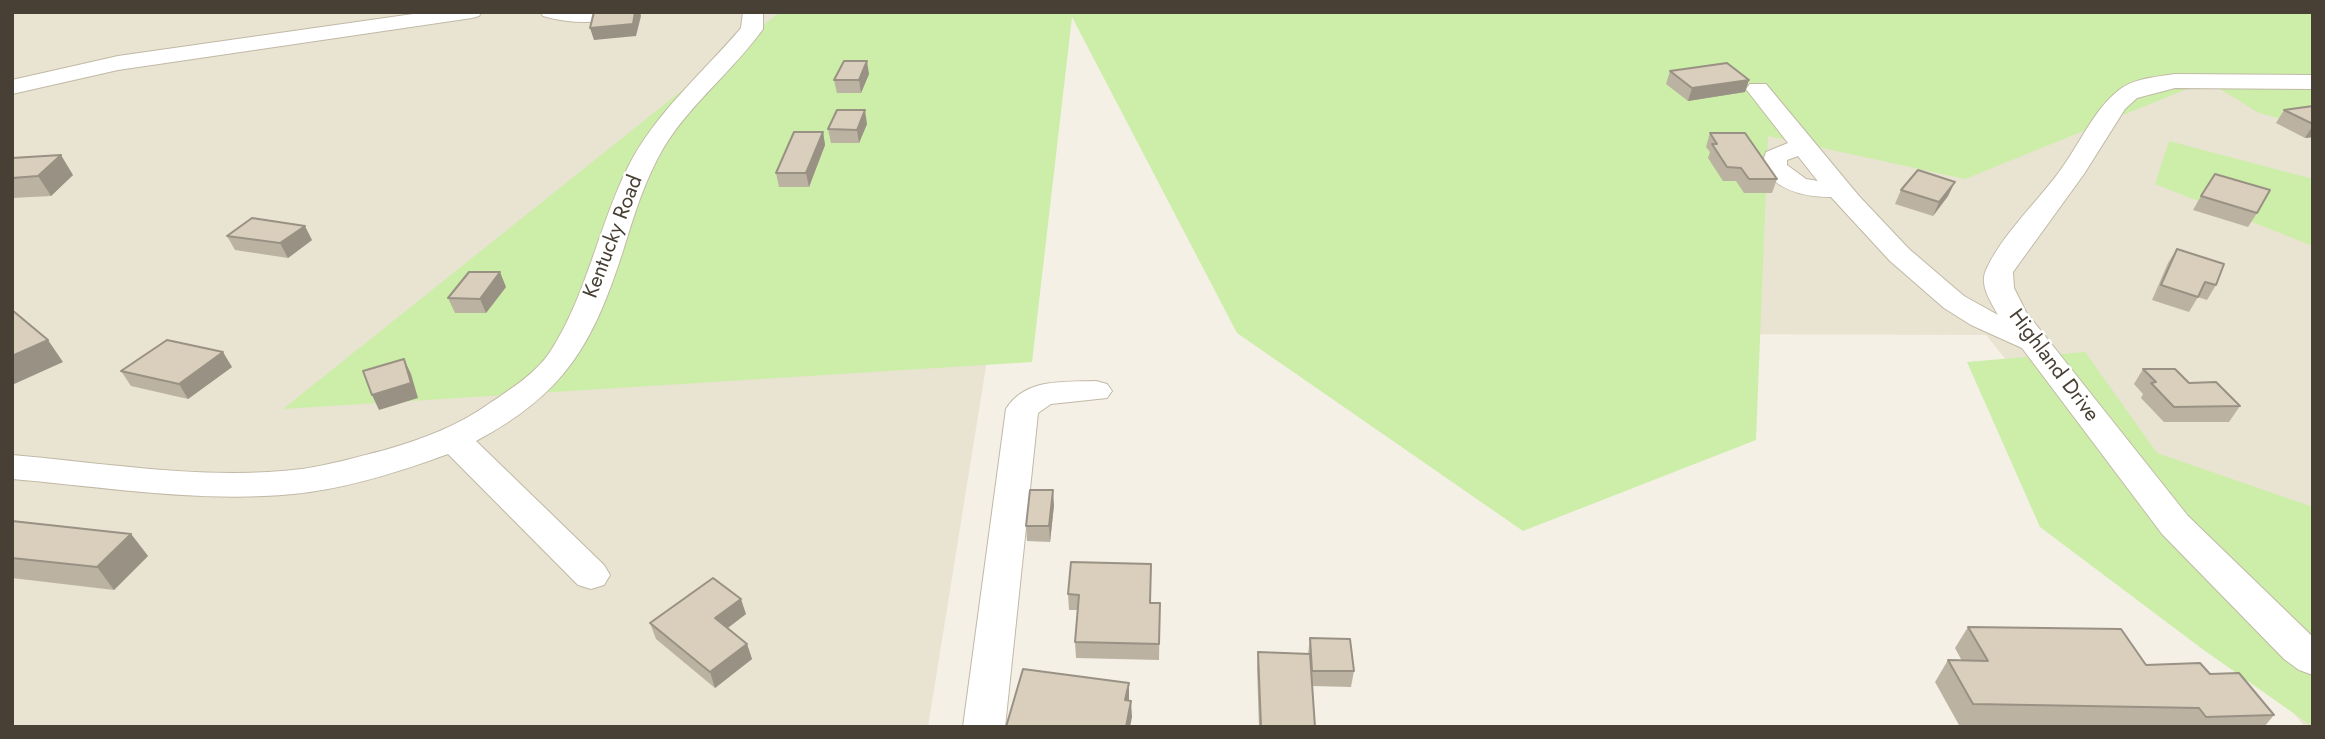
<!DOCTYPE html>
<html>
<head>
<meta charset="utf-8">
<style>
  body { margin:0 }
  #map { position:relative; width:2325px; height:739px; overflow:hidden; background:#f4f0e5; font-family:Jost,sans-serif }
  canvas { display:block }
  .frame { position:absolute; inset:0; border:14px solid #484034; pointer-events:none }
</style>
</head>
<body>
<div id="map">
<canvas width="2325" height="739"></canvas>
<div class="frame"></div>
</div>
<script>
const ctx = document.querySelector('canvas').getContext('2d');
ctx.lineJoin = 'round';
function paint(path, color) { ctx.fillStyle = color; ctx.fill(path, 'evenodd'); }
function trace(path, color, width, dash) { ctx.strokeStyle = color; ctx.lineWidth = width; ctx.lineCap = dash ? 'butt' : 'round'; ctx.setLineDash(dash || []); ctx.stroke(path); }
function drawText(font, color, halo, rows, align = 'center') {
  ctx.font = font + ' Jost,sans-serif'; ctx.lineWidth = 5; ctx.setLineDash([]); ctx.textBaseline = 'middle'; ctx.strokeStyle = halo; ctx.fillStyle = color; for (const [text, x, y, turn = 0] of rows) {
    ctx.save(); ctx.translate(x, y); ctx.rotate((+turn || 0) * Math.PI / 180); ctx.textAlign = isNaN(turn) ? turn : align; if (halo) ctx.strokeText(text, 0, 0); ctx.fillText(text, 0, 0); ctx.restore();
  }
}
const residential = new Path2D(`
  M12,12h1031l-115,715h-916z
  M1499,12h814v715h-8l-319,-392 -329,-1z`);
const green = new Path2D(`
  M780,12h1533v115l-54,-14 -52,-32 -242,98 -197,-43 -12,304 -233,91 -286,-198 -165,-316 -40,345 -749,47z
  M2169,141l144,38v67l-158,-62z
  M2085,352l72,101 156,54v220l-112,-79 -161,-121 -73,-165z`);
const minor = new Path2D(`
  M427,12h55l-3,4 -7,2 -354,52 -106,24v-14l106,-24z
  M540,12h90l-3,4c-28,8 -56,8 -84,0z
  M743,12h20v17c-30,42 -72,74 -99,118 -19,32 -30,68 -41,104 -30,93 -58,143 -147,190l128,124 6,10 -6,10 -13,4 -13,-4 -130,-131c-49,18 -103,35 -155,40 -93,9 -188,-7 -281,-15v-24c96,8 194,26 290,14 28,-4 55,-12 83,-19 38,-11 73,-24 105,-47 21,-14 46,-30 60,-51 37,-57 48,-125 78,-185 27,-54 75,-94 113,-139z
  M2175,74l138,1v14l-138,-1 -38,10 -12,11 -41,65 -71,98 1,16 12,24 162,204 125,121v38l-14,-5 -15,-11 -122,-125 -140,-186 -51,-23 -27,-17 -54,-47 -59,-64c-27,0 -53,-6 -70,-30l5,-15 22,-9 -42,-54 4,-5h16l93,112 50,53 55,47 34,19c-7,-13 -19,-30 -12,-45 15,-34 51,-68 73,-98 20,-26 34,-62 60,-82 15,-12 38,-13 56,-16zM1798,156l18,23 2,2 -12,-2 -19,-14v-5z
  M1096,381l11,3 5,7 -5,7 -56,6 -13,9 -33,314h-42l43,-318c19,-31 58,-27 90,-28z`);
const wall = new Path2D(`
  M1670,71l79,9 -4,12 -57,9 -22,-17z
  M869,74l-8,19h-24l-3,-13z
  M2313,106v31l-8,1 -29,-15 8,-13z
  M867,124l-8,19h-28l-3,-14z
  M823,132l2,13 -16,42h-30l-3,-14z
  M1710,133l67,46 -5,14h-28l-8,-12h-13l-15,-23 2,-6 -4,-5z
  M12,158l61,17 -22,21 -39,2z
  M1901,190l47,6 -15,20 -38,-12z
  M2201,196l56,17 -9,14 -55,-17z
  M227,236l85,4 -24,18 -53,-8z
  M2177,249l39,36 -9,15 -9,-3 -9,15 -37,-12 16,-37z
  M506,287l-20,26h-31l-7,-15z
  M232,367l-44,32 -57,-13 -10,-15z
  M2143,369l46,14 51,23 -11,16h-65l-23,-24 2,-4 -9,-10z
  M1054,505l-4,37 -23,-1 -1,-15z
  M12,521l119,13 17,22 -34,34 -102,-12z
  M1151,564l-1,39h10l-1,57 -83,-2 -1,-16 3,-32h-9l-1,-16z
  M746,614l-19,14 20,16 5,15 -37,29 -59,-49 -6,-16z
  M1968,627l178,38 64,9 64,41 -10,12h-226l-79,-2 -24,-43 13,-22 14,1 -7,-13z
  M1310,638l44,33 -3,16 -39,-1 3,41h-56l-2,-59 1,-16 50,2z`);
const shadedWall = new Path2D(`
  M635,12h5l1,4 -5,20 -42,4 -4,-12z
  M867,61l2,13 -8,19 -2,-13z
  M1749,80l-4,12 -57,9 4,-13z
  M865,110l2,14 -8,19 -2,-13z
  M2313,125v12l-8,1z
  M823,132l2,13 -16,42 -3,-14z
  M61,155l12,20 -22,21 -13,-20z
  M1955,182l-7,14 -15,20 6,-14z
  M305,226l7,14 -24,18 -8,-15z
  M500,272l6,15 -20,26 -6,-14z
  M48,340l15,22 -51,23v-29z
  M223,352l9,15 -44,32 -9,-15z
  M404,359l7,15 7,24 -39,12 -7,-15z
  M1053,490l1,15 -4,37 -1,-16z
  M131,534l17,22 -34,34 -17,-23z
  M741,599l5,15 -26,20 -5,-16z
  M747,644l5,15 -37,29 -5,-16z
  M1129,683v16l-3,17 -1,-16z
  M1131,701l1,16 -2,10h-4z`);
const building = new Path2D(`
  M594,12h41l-2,12 -43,4z
  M844,61h23l-8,19h-25z
  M1727,63l22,17 -57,8 -22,-17z
  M2313,106v18l-29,-14z
  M837,110h28l-8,20 -29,-1z
  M794,132h29l-17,41h-30z
  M1710,133h35l32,46h-28l-8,-11 -14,-1 -15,-23h5z
  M61,155l-23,21 -26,2v-20z
  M1918,170l37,12 -16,20 -38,-12z
  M2215,174l55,16 -13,23 -56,-17z
  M252,218l53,8 -25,17 -53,-7z
  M2177,249l47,15 -8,21 -11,-3 -7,15 -37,-12z
  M469,272h31l-20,27 -32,-1z
  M12,310l36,30 -36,16z
  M167,340l56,12 -44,32 -58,-13z
  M404,359l7,24 -39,12 -9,-24z
  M2143,369h32l14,14 27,-1 24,24 -66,1 -23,-24 5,-1z
  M1030,490h23l-4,36h-23z
  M12,521l119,13 -34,33 -85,-9z
  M1071,562l80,2 -1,39h10l-1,41 -84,-2 4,-47 -11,-1z
  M713,578l28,21 -26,19 32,26 -37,28 -60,-49z
  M1968,627l153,2 25,36 54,-2 10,11 29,-1 35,42 -68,2 -7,-9 -226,-4 -25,-44 40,1z
  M1310,638l40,1 4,32h-42z
  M1258,652l52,2 5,73h-54z
  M1023,669l106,14 -4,17 6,1 -5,26h-120z`);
const streetNames = [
  ["Kentucky Road",614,237,-69],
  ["Highland Drive",2053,366,53]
];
paint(residential, '#e9e3d2');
paint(green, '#cceea8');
trace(minor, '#c1b9a6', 2);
paint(minor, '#fff');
paint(wall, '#bbb2a2');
paint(shadedWall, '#999184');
paint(building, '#dacfbc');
trace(building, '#999184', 2);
drawText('21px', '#484034', '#fff', streetNames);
</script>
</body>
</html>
